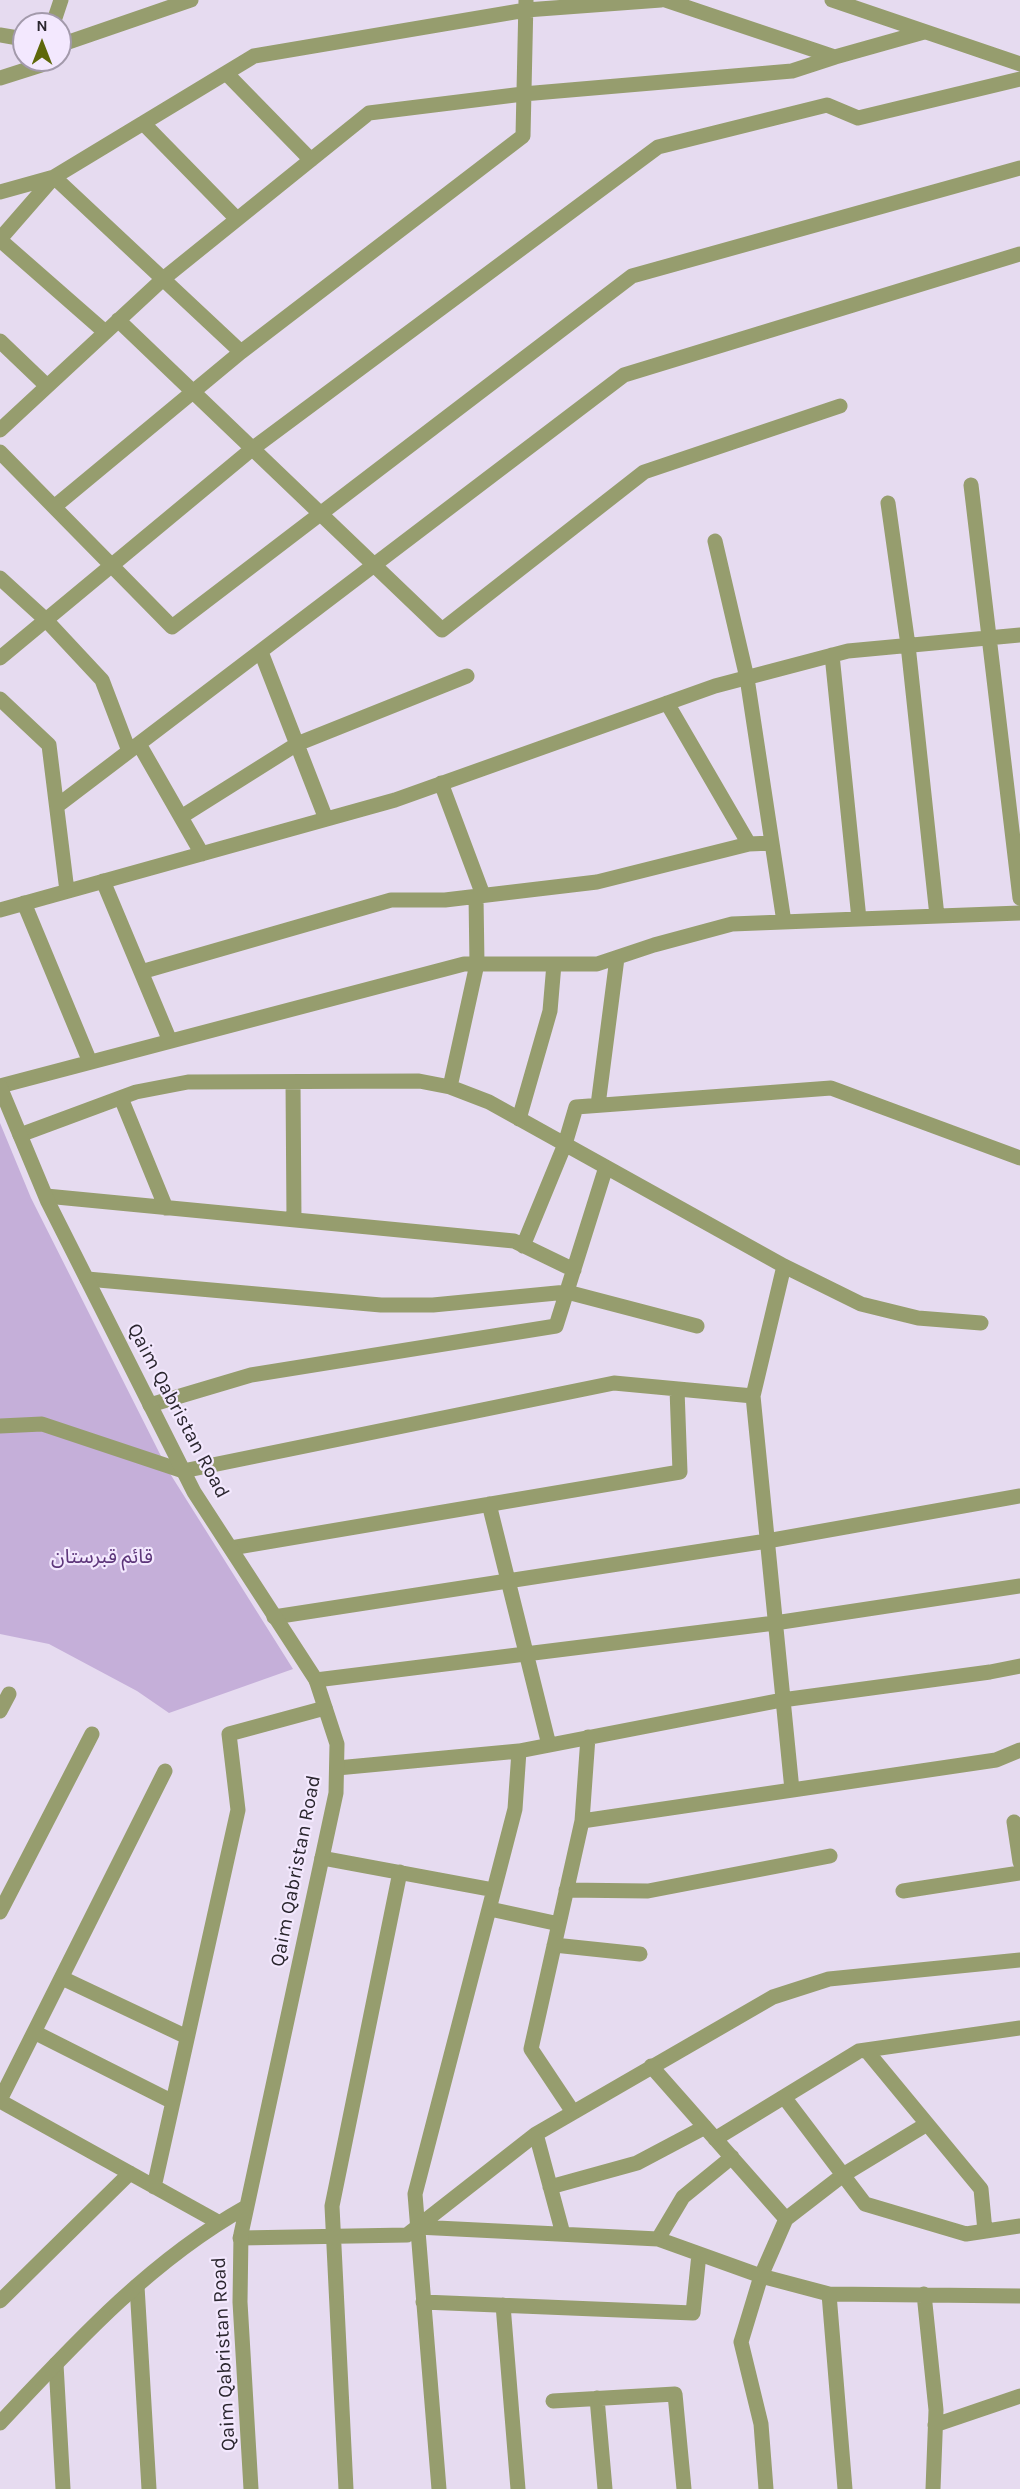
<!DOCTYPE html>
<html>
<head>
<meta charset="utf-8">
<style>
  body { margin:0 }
  #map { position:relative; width:1020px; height:2489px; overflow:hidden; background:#e6dbf0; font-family:Karla,sans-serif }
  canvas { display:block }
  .north { position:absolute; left:12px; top:12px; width:60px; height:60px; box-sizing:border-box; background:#f3e8fe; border:2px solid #a39aab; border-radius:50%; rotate:0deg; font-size:16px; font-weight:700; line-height:24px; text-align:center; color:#2a262e }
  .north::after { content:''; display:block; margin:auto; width:21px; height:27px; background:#5e6709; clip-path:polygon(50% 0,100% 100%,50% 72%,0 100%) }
</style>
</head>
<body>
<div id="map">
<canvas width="1020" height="2489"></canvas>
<div class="north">N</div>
</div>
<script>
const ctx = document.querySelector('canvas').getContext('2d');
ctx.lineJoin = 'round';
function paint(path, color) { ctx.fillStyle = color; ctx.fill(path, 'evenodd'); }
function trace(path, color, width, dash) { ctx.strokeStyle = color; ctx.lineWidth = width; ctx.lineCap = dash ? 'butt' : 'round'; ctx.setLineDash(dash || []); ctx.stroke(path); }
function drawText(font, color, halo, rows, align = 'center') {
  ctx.font = font + ' Karla,"Noto Sans Arabic",sans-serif'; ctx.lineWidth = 4.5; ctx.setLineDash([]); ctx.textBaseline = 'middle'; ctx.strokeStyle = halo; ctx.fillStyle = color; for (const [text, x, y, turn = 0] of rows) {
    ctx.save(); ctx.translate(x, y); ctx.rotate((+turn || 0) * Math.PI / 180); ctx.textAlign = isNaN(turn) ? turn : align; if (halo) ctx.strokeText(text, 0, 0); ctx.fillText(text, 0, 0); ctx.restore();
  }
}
const green = new Path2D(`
  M0,1123l31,75 138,274 124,197 -124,44 -32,-22 -88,-47 -49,-10z`);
const minor = new Path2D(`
  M665,0l170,57 89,-25
  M832,0l188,64
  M53,24l8,-24
  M0,35l24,4
  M60,45l131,-45
  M226,73l85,87
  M0,78l41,-13 1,-5
  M143,123l94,96
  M0,192l54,-15 187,175
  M0,239l54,-62 200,-121 272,-46 135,-10
  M0,240l105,92
  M118,320l324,310 202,-158 196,-66
  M0,341l47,45
  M0,430l163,-151 206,-166 154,-19 269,-23 43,-14
  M0,452l172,175 460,-351 388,-108
  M971,485l49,413
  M888,503l20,142 29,271
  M54,507l187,-155 282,-216 3,-136
  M715,541l32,137 37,244
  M0,578l46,42 56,60 27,71
  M261,652l65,167
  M0,658l252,-209 406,-302 169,-42 31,13 162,-39
  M0,699l49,46 18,146
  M667,703l82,141 23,-1
  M139,744l63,110
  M441,783l42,112
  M57,806l567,-431 396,-121
  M181,817l116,-73 170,-68
  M103,881l67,160
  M24,903l66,159
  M0,910l395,-110 320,-114 133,-35 172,-16
  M859,919l161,-6
  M141,972l250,-72h54l152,-18 152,-38
  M293,1082l1,138
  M0,1086l464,-122h133l57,-19 78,-21 127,-5 -27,-264
  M450,1087l27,-123 -1,-68
  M121,1098l45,110
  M598,1105l19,-147
  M519,1119l31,-108 4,-47
  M20,1135l116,-43 52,-10 231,-1 31,6 39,15 295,164 77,38 57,14 63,5
  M46,1196l468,45 60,29
  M523,1246l42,-102 11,-37 255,-19 189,70
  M784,1266l-31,130 39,394
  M87,1279l294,26h52l134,-13 130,34
  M150,1405l101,-30 305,-49 50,-159
  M0,1426l42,-2 141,47 431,-88 139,13
  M489,1504l60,241
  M231,1548l449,-76 -3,-83
  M274,1617l493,-76 253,-45
  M316,1680l459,-57 245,-37
  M0,1711l9,-17
  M337,1768l182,-17 263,-51 208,-28 30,-6
  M582,1821l414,-61 24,-10
  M1014,1822l6,40
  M322,1858l172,32
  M566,1890l82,1 182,-35
  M903,1891l117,-18
  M490,1909l69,15
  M0,1912l92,-178
  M554,1945l86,9
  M62,1978l125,59
  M34,2032l139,70
  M866,2050l115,139 4,42
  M651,2066l135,153 -25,57 -20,66 20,82 5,65
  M784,2097l81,107 101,30 54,-8
  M0,2100l165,-329
  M0,2101l218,121
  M573,2112l-42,-63 51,-228 6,-84
  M536,2134l27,100
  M715,2139l144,-88 161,-23
  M154,2187l84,-377 -9,-76 96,-26
  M550,2187l87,-24 68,-36
  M786,2219l57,-44 84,-51
  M417,2227l241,12 103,37 68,18 191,2
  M240,2238l167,-3 129,-101 237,-137 56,-18 191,-19
  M658,2239l25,-42 49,-40
  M137,2286l12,203
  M829,2294l16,195
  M924,2294l12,116 -3,79
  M0,2301l130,-128
  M423,2302l270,11 6,-59
  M503,2305l15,184
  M56,2364l7,125
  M597,2398l8,91
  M553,2401l122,-7 9,95
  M935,2425l85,-29
  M346,2489l-14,-283 68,-334
  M439,2489l-24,-295 100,-385 4,-58`);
const tertiary = new Path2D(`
  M0,1087l48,115 146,290 122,188 21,64 -1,49 -95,441 -1,68 11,187
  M0,2423c75,-80 150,-162 246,-216`);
const streetNames = [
  ["Qaim Qabristan Road",178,1411,62],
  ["Qaim Qabristan Road",296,1871,-79],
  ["Qaim Qabristan Road",224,2354,-93]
];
const parkNames = [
  ["قائم قبرستان",102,1557]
];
paint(green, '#c5afd9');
trace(minor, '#969d6e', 15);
trace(tertiary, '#969d6e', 15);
drawText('20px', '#2a262e', '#f3e8fe', streetNames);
drawText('20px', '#5d367a', '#f3e8fe', parkNames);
</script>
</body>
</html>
